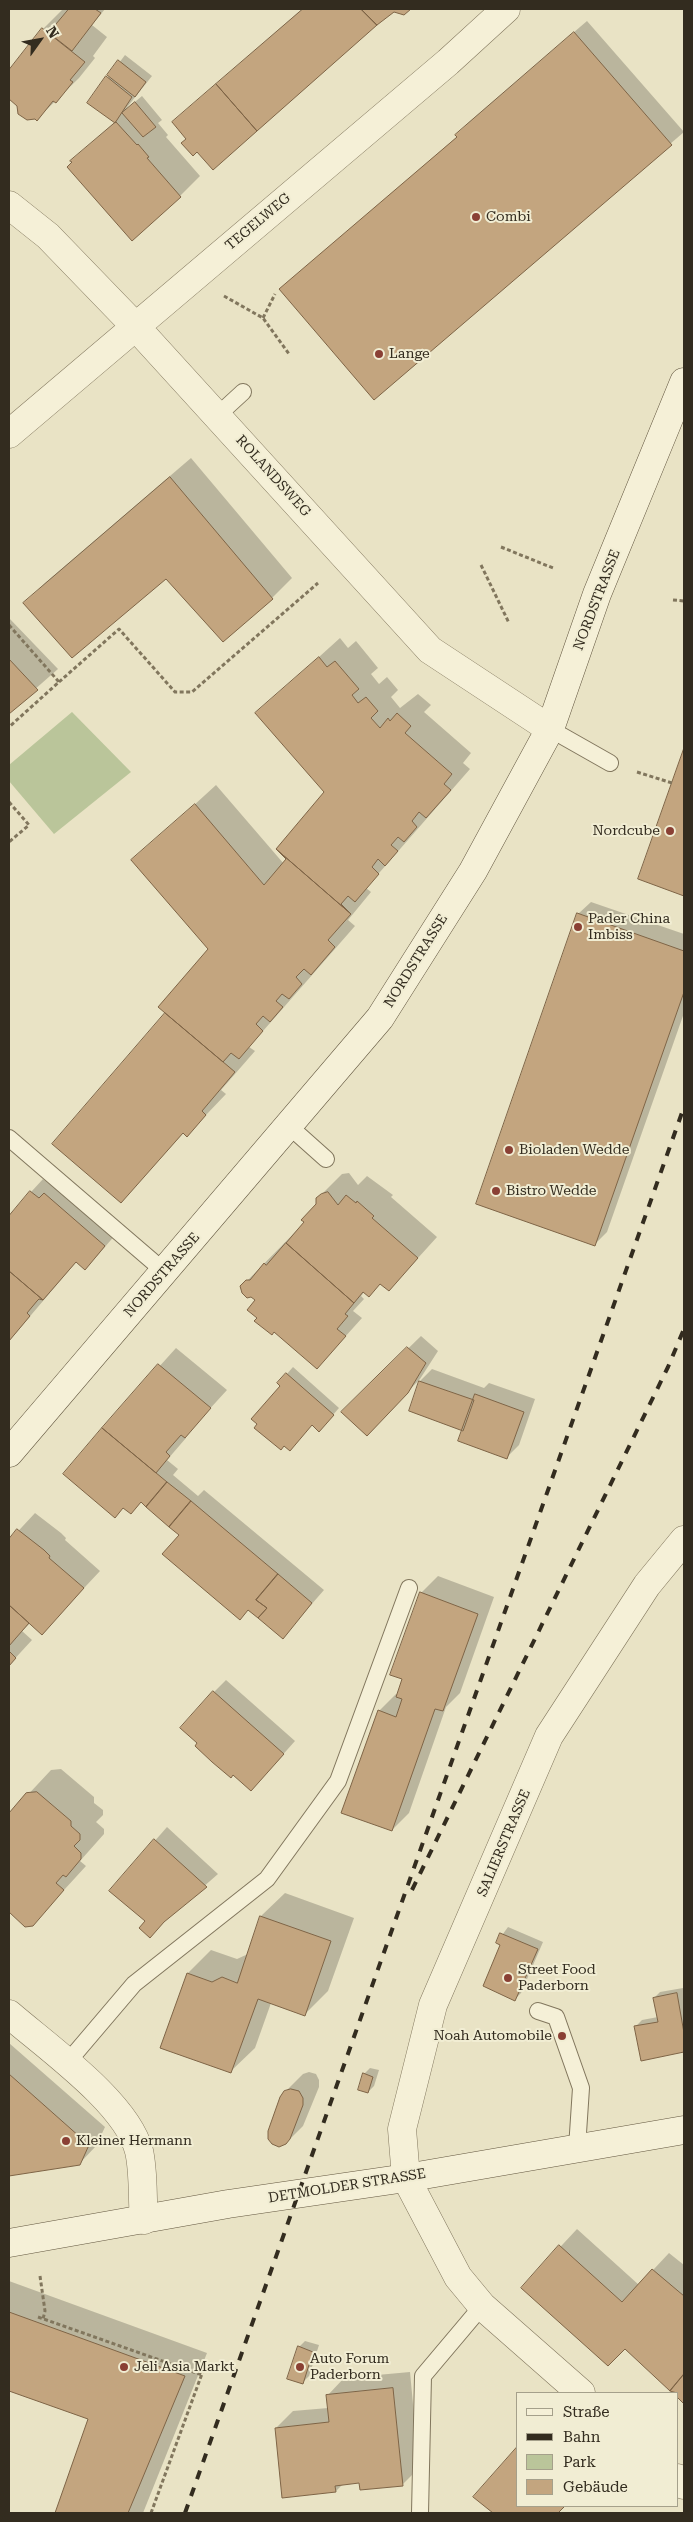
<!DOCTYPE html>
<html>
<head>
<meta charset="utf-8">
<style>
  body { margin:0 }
  #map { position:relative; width:693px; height:2522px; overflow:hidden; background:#e9e3c5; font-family:"Roboto Serif",serif }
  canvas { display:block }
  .frame { position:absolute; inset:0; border:10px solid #332c1f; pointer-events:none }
  .legend { position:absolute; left:516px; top:2392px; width:162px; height:115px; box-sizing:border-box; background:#f1edd3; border:1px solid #a5a08b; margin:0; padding:6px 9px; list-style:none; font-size:15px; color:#332c1f }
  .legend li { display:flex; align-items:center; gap:10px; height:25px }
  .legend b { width:25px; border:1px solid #a5a08b }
  .north { position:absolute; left:15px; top:15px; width:50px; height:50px; -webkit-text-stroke:4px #f1edd3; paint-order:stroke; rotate:58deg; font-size:14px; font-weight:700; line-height:20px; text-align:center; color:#332c1f }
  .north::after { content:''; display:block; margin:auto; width:18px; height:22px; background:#332c1f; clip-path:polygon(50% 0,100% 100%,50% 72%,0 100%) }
</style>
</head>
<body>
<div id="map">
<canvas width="693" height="2522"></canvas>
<div class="frame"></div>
<ul class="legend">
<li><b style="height:6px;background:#f5f0d7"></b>Straße</li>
<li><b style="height:6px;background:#332c1f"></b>Bahn</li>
<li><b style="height:14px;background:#bac59a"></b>Park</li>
<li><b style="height:14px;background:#c3a57f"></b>Gebäude</li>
</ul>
<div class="north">N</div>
</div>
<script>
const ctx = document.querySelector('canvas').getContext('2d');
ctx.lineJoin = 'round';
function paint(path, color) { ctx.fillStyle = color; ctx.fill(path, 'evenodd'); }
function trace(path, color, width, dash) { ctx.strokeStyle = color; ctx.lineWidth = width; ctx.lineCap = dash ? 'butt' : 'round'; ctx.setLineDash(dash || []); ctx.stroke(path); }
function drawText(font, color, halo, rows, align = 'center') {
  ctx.font = font + ' "Roboto Serif",serif'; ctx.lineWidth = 4; ctx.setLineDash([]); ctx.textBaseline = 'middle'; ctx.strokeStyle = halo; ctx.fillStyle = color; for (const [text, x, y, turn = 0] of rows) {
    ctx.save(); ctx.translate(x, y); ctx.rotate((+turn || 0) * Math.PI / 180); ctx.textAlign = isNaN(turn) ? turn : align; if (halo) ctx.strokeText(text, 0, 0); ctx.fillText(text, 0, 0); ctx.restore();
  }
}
const green = new Path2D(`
  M72,712l59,60 -77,62 -45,-53v-16z`);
const shadow = new Path2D(`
  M63,9h42l-13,16 15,12 -14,19 2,2 -16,20 -42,41 -28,-22v-25l34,-43z
  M302,9h108l-6,5 -10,-4 -207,128 -14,-16z
  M587,21l97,111 -310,266 -93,-109 177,-153 -1,-1 12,-13z
  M125,55l27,21 -28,35 18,-15 20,24 -4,3 10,12 -2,2 34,39 -20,20 -108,-36 43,-38 -26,-19z
  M191,458l101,120 -20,20 -106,-21 -141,26 20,-20z
  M9,618l49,51 -49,43z
  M340,638l8,10 8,-7 22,27 -7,6 8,10 8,-7 11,13 -7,7 9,11 18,-14 13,11 -7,7 47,41 -8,10 7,6 -104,119 5,4 -23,28 7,6 -106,121 6,4 -34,39 5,4 -39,41 -3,-3 -63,70 -67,-58 113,-132 43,-63 -77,-88 83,-76 68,79 4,-5 -11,-9 49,-58 -69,-79z
  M684,752v143l-44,-17z
  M591,902l93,32v79l-77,219 -12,12 -17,-330z
  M349,1173l9,12 9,-9 26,19 -2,2 46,40 -48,53 -8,-7 -12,13 -4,-5 -4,5 3,3 -11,12 9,7 -45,50 -58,-50 -2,-18 -10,-19 59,-60 11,-17v-5l25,-25z
  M43,1179l9,7 5,-4 60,51 -20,23 -20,5 -68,80v-125z
  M421,1336l17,15 -18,28 -41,43 -36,-10z
  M176,1348l51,42 -43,47 2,1 -19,22 11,9 -5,6 25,21 6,-6 120,100 -41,47 -102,-102 -39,-34 -11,12 -7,-6 -9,9 -12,-87z
  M293,1367l46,41 -14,16 -46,-41z
  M432,1369l52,19 5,-5 46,16 -16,46 -12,12 -42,-26 -55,-20 10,-30z
  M35,1513l26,20 5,5 -1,2 35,31 -58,62 -12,-10 -8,8 10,9 -23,25v-124z
  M438,1576l56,21 -34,96 -14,14 -37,106 -17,17 -13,-119 17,-17 2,1 6,-17 17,-85z
  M226,1680l69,61 -32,36 -49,-85z
  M61,1769l33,28v6l9,7v5l-7,7 8,7v5l-24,27 6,5 -54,59h-6l-17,-14v-96l42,-45z
  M167,1827l51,47 -48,42 -20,20 -3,-15 -36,-30z
  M285,1893l69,25 -26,73 -24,24 -33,-12 -16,45 -24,23 -43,-98 23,-23 26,9 11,-5 13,-38z
  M508,1927l35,15 -22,51 -6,6 -13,-54 -5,-3z
  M683,1988l1,63 -42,8 -7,-32 7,-7 16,-3 -4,-19 6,-6z
  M9,2043l96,84 -9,19 -17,18 -70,10z
  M370,2068l9,2 -5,16 -6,6 -4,-18z
  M309,2072l7,2 3,6v7l-16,39 -17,17 -1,-51 18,-18z
  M577,2229l62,56 30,-32 15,12v137l-59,-54 -103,-60z
  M9,2281l198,72 -64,160h-88l34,-95 -80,-28z
  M305,2341l14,4 -10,31 -6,6 -4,-35z
  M410,2372l9,96 -17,17 -42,-3 -17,2 -7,7 -60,-63 17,-17 35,-3 -1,-12 17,-18z
  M475,2496l42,10h48l-7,7h-63z`);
const building = new Path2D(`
  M69,9h26l6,4 -29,38 -23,-18z
  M303,9h58l16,16 -120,106 -41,-47z
  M361,9h50l-7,6 -10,-3 -17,13z
  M42,28l43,34 -15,18 3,2 -17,21 -3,-2 -16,20 -2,-2 -8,1 -9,-6 -1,-8 -8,-7v-29z
  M574,32l98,113 -298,255 -95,-111 178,-152 -2,-2z
  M118,60l28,22 -11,15 -28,-22z
  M106,76l26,21 -17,26 -28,-20z
  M216,84l41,47 -44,39 -16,-18 -4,4 -12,-13 5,-4 -14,-17z
  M135,102l21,25 -13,10 -21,-24z
  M116,122l21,23 1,-1 11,13 -2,1 34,39 -49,44 -65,-74 5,-5 -2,-1z
  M170,477l103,122 -50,43 -57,-63 -94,79 -49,-55z
  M319,657l8,10 8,-6 24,28 -7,6 6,8 8,-6 12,14 -7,7 9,10 8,-10 2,3 7,-8 14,13 -6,7 47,41 -8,10 7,6 -25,28 -7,-6 -7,9 5,6 -13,15 -6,-5 -7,8 7,6 -13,15 -7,-7 -6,8 7,7 -24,28 -7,-6 -7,8 10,10 -75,-65 48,-57 -69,-79z
  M9,659l29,31 -29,24z
  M684,748v148l-46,-17z
  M195,804l69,81 22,-26 -10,-10 75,65 -23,26 7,7 -24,28 -7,-6 -8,8 6,7 -13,15 -7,-5 -6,7 7,6 -13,15 -7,-6 -7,8 7,7 -24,28 -8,-6 -8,9 -65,-55 50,-58 -77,-89z
  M577,913l107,38v41l-89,254 -119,-42z
  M165,1013l70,59 -33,39 4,4 -19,22 -4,-4 -62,70 -69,-59z
  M30,1191l9,7 5,-5 61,53 -20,24 -9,-8 -33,38 -34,-29v-55z
  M328,1192l10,13 8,-10 10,8 1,-2 17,15 -2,2 46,40 -29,33 -9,-7 -11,13 -6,-5 -9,11 -68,-60 18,-21 -3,-2 15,-16v-6l5,-4z
  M286,1243l68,60 -9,11 3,2 -11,13 9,7 -29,33 -43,-37 -2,3 -18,-14 3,-3 -10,-8 8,-10 -4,-3 -4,1 -5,-5 -2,-7 6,-6h4l14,-17 2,2z
  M9,1271l34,29 -4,-1 -2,2 -10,12 3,3 -21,25z
  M407,1347l19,16 -18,30 -41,43 -26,-24z
  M158,1364l53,44 -26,30 -4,-3 -15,17 4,4 -14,17 -54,-45z
  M286,1373l48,42 -15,17 -7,-7 -22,26 -6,-5 -3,4 -27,-22 3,-4 -6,-5 29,-33 -3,-3z
  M419,1381l55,19 -11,31 -54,-20z
  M475,1394l49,18 -17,47 -49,-18z
  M102,1428l65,54 -21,25 -5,-5 -10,12 -8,-6 -8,10 -52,-44z
  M167,1482l24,19 -22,26 -23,-20z
  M191,1501l87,73 -22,26 11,8 -9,10 -10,-8 -8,10 -78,-66 17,-19 -10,-8z
  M17,1529l27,21 6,6 -1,2 35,30 -42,47 -33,-30v-66z
  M278,1574l34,29 -29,36 -25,-21 9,-10 -11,-8z
  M420,1592l58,22 -35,97 -8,-2 -43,122 -51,-18 37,-103 18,7 6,-18 -6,-2 6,-18 -12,-4z
  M9,1605l20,18 -20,23z
  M9,1651l7,7 -7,8z
  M213,1691l71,63 -33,37 -18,-16 -2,3 -19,-16 -17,-16 2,-3 -17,-15z
  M37,1792l34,29v5l9,8v6l-6,6 7,7v6l-15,18 -3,-2 -7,8 8,7 -31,36 -8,1 -16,-15v-99l17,-20z
  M154,1839l53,48 -43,35 -14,16 -11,-10 6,-7 -36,-30z
  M260,1916l71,25 -26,75 -47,-17 -27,74 -71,-25 27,-75 25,9 10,-5 15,6z
  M500,1933l38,16 -23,52 -32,-15 17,-41 -4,-2z
  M677,1993l7,40v19l-43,9 -7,-35 24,-4 -5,-24z
  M363,2073l10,4 -5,16 -10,-3z
  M9,2074l80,71 -9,20 -71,11z
  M291,2089l8,2 4,7v7l-13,34 -4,5 -7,3 -7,-3 -4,-5v-8l12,-34 4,-6z
  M559,2245l63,57 30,-33 32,27v78l-14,17 -45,-42 -17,17 -87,-78z
  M9,2312l176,64 -57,137h-73l33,-94 -79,-28z
  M298,2346l15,6 -10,32 -16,-5z
  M684,2374v30l-7,-7v-4l-7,-2z
  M393,2388l10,98 -43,4 -1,-7 -24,3 1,6 -54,6 -7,-70 54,-6 -3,-27z
  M517,2447v59h48l-7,7h-65l-20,-16z`);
const path = new Path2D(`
  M224,296l39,22 26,36
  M263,318l12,-24
  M501,547l52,21
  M481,565l28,58
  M673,600l11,1
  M9,625l50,57 -50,45
  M59,682l60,-53 56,63h17l126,-109
  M637,772l35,11
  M9,802l20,23 -20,17
  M40,2276l5,35 -2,8
  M38,2317l164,58
  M151,2513l52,-142`);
const lane = new Path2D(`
  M218,415l25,-23
  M550,729l60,34
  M289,1126l37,33
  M9,1138l156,134
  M538,2011l18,6 25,71 -4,60
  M66,2064l68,-80 133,-105 71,-98 71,-193
  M420,2513l3,-137 59,-70`);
const street = new Path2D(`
  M9,205l39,31 87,90 295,324 120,79
  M9,434l439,-372 58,-53
  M9,2014c38,33 118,89 130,137 5,22 3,47 5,69
  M581,2393l-99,-87 -24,-29 -52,-99 -4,-49 31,-124 116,-269 98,-151 37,-45
  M677,2478l7,7`);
const secondary = new Path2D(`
  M9,1453l371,-435 93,-147 77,-142 47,-135 87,-212
  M9,2243l219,-39 178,-26 278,-48`);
const rail = new Path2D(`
  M412,1890l256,-523 16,-38
  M185,2513l499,-1406`);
const markers = [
  [476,217,5,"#8a4034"],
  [379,354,5,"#8a4034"],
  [670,831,5,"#8a4034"],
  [578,927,5,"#8a4034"],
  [509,1150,5,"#8a4034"],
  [496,1191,5,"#8a4034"],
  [508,1978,5,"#8a4034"],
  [562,2036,5,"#8a4034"],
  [66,2141,5,"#8a4034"],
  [124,2367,5,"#8a4034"],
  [300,2367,5,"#8a4034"]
];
const poiNames = [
  ["Combi",486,217],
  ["Lange",389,354],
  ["Nordcube",660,831,"right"],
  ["Pader China",588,919],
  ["Imbiss",588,935],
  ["Bioladen Wedde",519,1150],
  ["Bistro Wedde",506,1191],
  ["Street Food",518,1970],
  ["Paderborn",518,1986],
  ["Noah Automobile",552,2036,"right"],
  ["Kleiner Hermann",76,2141],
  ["Auto Forum",310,2359],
  ["Paderborn",310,2375],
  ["Jeli Asia Markt",134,2367]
];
const streetNames = [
  ["TEGELWEG",258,222,-40],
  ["ROLANDSWEG",273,476,48],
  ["NORDSTRASSE",597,600,-69],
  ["NORDSTRASSE",416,961,-58],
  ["NORDSTRASSE",162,1275,-49],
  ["SALIERSTRASSE",504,1843,-67],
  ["DETMOLDER STRASSE",347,2186,-9]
];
paint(green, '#bac59a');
paint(shadow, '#0003');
paint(building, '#c3a57f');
trace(building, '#7e6446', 1);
trace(lane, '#81765d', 18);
trace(street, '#81765d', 29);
trace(secondary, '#635740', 29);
trace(path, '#81765d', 3, [4, 2.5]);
trace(lane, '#f5f0d7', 16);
trace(street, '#f5f0d7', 28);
trace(secondary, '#f5f0d7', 28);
trace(rail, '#332c1f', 4, [9, 9]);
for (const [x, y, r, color] of markers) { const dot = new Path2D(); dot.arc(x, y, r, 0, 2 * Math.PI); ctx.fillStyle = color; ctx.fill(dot); trace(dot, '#f1edd3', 2); }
drawText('14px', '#332c1f', '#f1edd3', poiNames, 'left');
drawText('14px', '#332c1f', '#f1edd3', streetNames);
</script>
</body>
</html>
